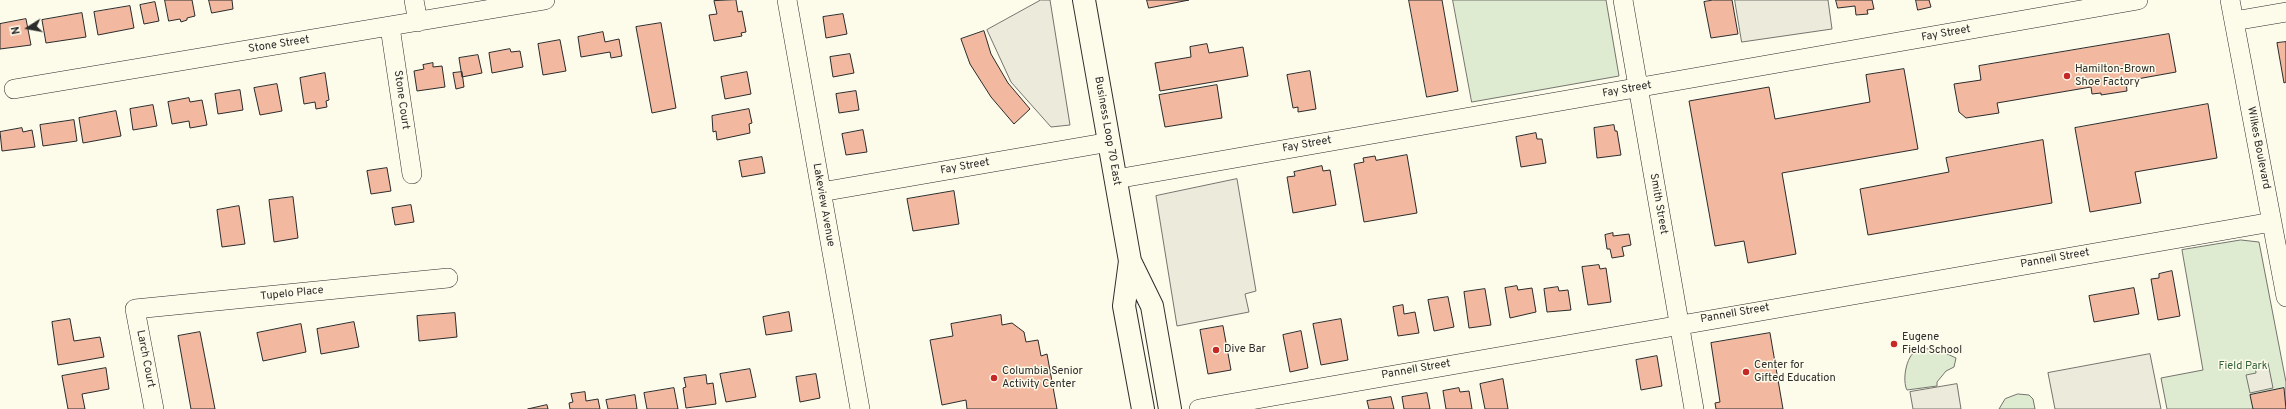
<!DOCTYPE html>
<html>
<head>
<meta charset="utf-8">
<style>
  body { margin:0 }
  #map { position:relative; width:2286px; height:409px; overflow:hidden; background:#fdfbea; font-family:Overpass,sans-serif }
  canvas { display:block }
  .north { position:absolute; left:8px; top:8px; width:40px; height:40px; -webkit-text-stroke:3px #fdfbea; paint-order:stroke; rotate:259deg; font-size:11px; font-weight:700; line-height:16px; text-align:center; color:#2b2b2b }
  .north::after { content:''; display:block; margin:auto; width:14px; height:18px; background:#2b2b2b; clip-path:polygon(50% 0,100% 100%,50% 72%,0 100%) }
</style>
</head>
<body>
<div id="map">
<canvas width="2286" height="409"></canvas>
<div class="north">N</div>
</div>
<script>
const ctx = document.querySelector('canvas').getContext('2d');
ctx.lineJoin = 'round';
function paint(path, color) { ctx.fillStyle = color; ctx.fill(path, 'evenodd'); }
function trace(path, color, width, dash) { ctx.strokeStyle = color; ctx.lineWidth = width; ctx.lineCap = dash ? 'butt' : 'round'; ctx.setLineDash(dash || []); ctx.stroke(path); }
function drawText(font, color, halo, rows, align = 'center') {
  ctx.font = font + ' Overpass,sans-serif'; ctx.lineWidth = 3; ctx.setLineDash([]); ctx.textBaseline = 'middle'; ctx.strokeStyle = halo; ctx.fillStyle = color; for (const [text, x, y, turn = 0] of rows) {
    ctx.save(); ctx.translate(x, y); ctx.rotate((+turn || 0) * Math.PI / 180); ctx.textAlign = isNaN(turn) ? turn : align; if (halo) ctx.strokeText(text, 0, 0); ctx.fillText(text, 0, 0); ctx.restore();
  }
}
const green = new Path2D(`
  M1453,0h153l13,76 -147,26z
  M2241,240l18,2 27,140v27h-119l-6,-31 42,-8 -21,-120z
  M1934,348l22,10 -2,9 -8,4 -9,11v4l-30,4c-5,-9 -1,-34 9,-39 5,-2 13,-2 18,-3z
  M2018,394l11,1 4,4 2,10h-36l6,-10z`);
const parking = new Path2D(`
  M1041,0h9l20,125 -19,2 -40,-45 -24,-52z
  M1735,0h93l4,29 -90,13z
  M1237,179l19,112 -11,3 4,18 -72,14 -21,-130z
  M2150,354l11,55h-106l-7,-36z
  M2268,363l5,25 -23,5 -4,-18 10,-2 -1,-8z
  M1957,384l4,25h-48l-3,-17z`);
const building = new Path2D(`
  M165,0h27l3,16 -8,2v2l-6,2 -1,-3 -11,2z
  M209,0h23l1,9 -21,4z
  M736,0l2,12 4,-1 4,21 -5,1 1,3 -28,5 -5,-26 8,-1 -3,-13z
  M1147,0h42l-40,8z
  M1409,0h33l16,91 -31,6z
  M1713,0h19l6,34 -27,4 -7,-36z
  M1836,0h36l2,9 -7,1 1,4 -12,1 -1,-9 -17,2z
  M1916,0h13l2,7 -13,3z
  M155,2l4,19 -15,3 -4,-19z
  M130,6l4,22 -36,7 -4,-23z
  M82,13l4,24 -40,6 -4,-23z
  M843,14l4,20 -21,4 -3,-21z
  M26,19l5,26 -31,4v-25z
  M661,23l15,85 -24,5 -16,-86z
  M984,31l7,23 17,29 22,26 -16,15 -23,-27 -21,-33 -9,-25z
  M603,32l2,10 14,-3 3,17 -11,2 -1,-6 -29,5 -3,-20z
  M2169,34l7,38 -50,9 1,10 -26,4v-2l-9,1 -1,-7 -94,16 2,10 -33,5 -7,-6 -5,-28 27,-4 -2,-14z
  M560,40l6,31 -23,4 -5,-31z
  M2286,42v40l-2,1 -7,-40z
  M1207,44l2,9 34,-6 5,29 -88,15 -5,-28 36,-6 -1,-10z
  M510,49l1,3 9,-1 3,16 -31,6 -3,-20z
  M850,54l4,19 -21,4 -3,-20z
  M478,55l4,18 -20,4 -3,-19z
  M433,63v4l9,-1 3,21 -28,4 -3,-20 10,-2 -1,-4z
  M1904,69l14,80 -136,24 14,81 -48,9 -4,-22 -29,5 -26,-145 80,-14 6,32 95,-17 -4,-27z
  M1310,71l6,38 -18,3v-5l-5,1 -6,-33z
  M462,72l2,15 -8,2 -3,-16z
  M747,72l4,22 -26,5 -4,-22z
  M325,73l4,27 -3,1 1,6 -11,2 -1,-7 -11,2 -4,-26z
  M277,84l5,27 -22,4 -6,-27z
  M1217,85l5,33 -57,9 -6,-32z
  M240,90l3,20 -25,4 -3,-20z
  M856,91l3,19 -20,3 -3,-19z
  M189,98l1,4 12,-2 5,25 -17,3 -1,-7 -17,3 -4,-22z
  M2208,104l9,54 -82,14 6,31 -51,9 -15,-84z
  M153,105l4,21 -24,4 -3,-21z
  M749,109l3,14 -3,1 1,9 -33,7 -1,-9 -3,1 -1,-16z
  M116,111l5,25 -38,7 -4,-25z
  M74,120l3,21 -34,5 -3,-21z
  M1614,125l1,6h2l4,24 -24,3 -3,-30z
  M22,128l1,4 9,-2 3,17 -33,4 -2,-19z
  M863,130l4,22 -21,3 -4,-21z
  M1536,133l1,6h5l4,24 -25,4 -5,-30z
  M2043,140l9,63 -184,32 -8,-46 89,-17 -3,-14z
  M1407,155l10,58 -53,9 -10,-58 10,-2 -1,-4 12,-2 1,4z
  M762,157l3,16 -23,4 -3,-16z
  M1322,166l1,5 7,-1 6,35 -43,8 -6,-36 8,-1 -1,-4z
  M387,168l4,23 -20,3 -4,-23z
  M954,191l5,33 -46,7 -6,-32z
  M293,197l5,41 -24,4 -5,-42z
  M411,205l3,17 -19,3 -3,-17z
  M239,206l6,38 -23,3 -5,-37z
  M1613,233v3l16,-2 2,11 -9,2 2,9 -12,2 -2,-9h-3l-2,-14z
  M1599,265l1,4 6,-1 5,34 -23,3 -6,-38z
  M2172,271l8,45 -22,4 -7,-41 8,-1v-4z
  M1517,286l1,4 14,-2 4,24 -26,6 -5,-30z
  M1558,287l1,4 9,-1 3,20 -24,2 -3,-23z
  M2134,288l5,26 -45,8 -5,-26z
  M1485,289l6,36 -22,3 -5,-36z
  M1448,297l6,30 -20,4 -6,-31z
  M1403,305l1,9 11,-2 4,21 -21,3 -5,-29z
  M789,312l3,19 -26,4 -3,-18z
  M455,313l2,24 -38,4 -2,-25z
  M1001,315l1,10 10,-2 12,9 2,10 12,-2 3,16 6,-2 10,55h-90l-1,-9 -24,5 -12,-65 23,-4 -2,-12z
  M70,319l4,22 26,-4 4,20 -46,8 -6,-43z
  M1341,319l7,41 -27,5 -8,-41z
  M354,322l5,25 -38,7 -4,-25z
  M301,324l5,28 -43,9 -6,-28z
  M1223,326l8,44 -23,4 -8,-44z
  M1301,331l7,37 -18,4 -7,-37z
  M200,332l15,77h-24l-13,-73z
  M1770,333l13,76h-67l-1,-6 5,-1 -9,-59z
  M1657,356l5,30 -21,4 -5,-30z
  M106,368l3,21 -27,5 3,15h-17l-6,-33z
  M750,369l6,28 -30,5 -6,-28z
  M816,374l4,24 -20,4 -4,-25z
  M706,375l1,9 6,-1 3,21 -30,4 -3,-20 3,-1 -2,-9z
  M1503,379l5,30h-23l-5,-25z
  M674,388l4,21h-31l-3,-16z
  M1459,388l1,4 9,-1 3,18h-26l-3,-18z
  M2284,388l2,21h-33l-3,-14z
  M585,392l1,9 12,-2 2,10h-30l-1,-6 4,-1 -2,-8z
  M1427,393l3,16h-26l-2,-12z
  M635,395l2,14h-29l-2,-9z
  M1391,397l3,12h-25l-2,-8z
  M547,405l1,4h-20z`);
const minor = new Path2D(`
  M414,0l4,22
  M787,0l73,409
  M1623,0l71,409
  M2230,0l56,297
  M2234,21l52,-9
  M390,27l22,147
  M14,89l531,-89
  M1116,179l1022,-179
  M821,192l289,-50
  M154,409l-19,-100 313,-31
  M1199,409l1073,-187`);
const major = new Path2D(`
  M1084,0l46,261 -6,45 19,103
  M1130,261l22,45 18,103`);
const markers = [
  [2067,76,4,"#c62828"],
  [1894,344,4,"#c62828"],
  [1216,350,4,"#c62828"],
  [1746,372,4,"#c62828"],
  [994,378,4,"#c62828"]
];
const streetNames = [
  ["Fay Street",1946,34,-10],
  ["Stone Street",279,45,-9],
  ["Fay Street",1627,90,-10],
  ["Stone Court",401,100,82],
  ["Business Loop 70 East",1107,131,80],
  ["Fay Street",1307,145,-10],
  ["Wilkes Boulevard",2258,148,79],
  ["Fay Street",965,167,-10],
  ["Smith Street",1658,204,80],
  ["Lakeview Avenue",823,205,80],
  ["Pannell Street",2055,259,-10],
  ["Tupelo Place",292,294,-6],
  ["Pannell Street",1735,314,-10],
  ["Larch Court",145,359,79],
  ["Pannell Street",1416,370,-10]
];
const poiNames = [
  ["Hamilton-Brown",2075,70],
  ["Shoe Factory",2075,83],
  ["Eugene",1902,338],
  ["Field School",1902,351],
  ["Dive Bar",1224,350],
  ["Center for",1754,366],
  ["Gifted Education",1754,379],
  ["Columbia Senior",1002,372],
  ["Activity Center",1002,385]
];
const parkNames = [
  ["Field Park",2243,367]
];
paint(green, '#deebd1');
trace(green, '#74746e', 1);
paint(parking, '#eceadb');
trace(parking, '#74746e', 1);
paint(building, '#f2b8a0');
trace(building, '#2b2b2b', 1);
trace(minor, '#2b2b2b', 20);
trace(major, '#2b2b2b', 24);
trace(minor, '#fdfbea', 19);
trace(major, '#fdfbea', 22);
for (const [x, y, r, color] of markers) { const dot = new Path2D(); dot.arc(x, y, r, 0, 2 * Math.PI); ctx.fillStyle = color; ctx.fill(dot); trace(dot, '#fdfbea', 1.5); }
drawText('11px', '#2b2b2b', '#fdfbea', streetNames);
drawText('11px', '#2b2b2b', '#fdfbea', poiNames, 'left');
drawText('11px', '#34623c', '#fdfbea', parkNames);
</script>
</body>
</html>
